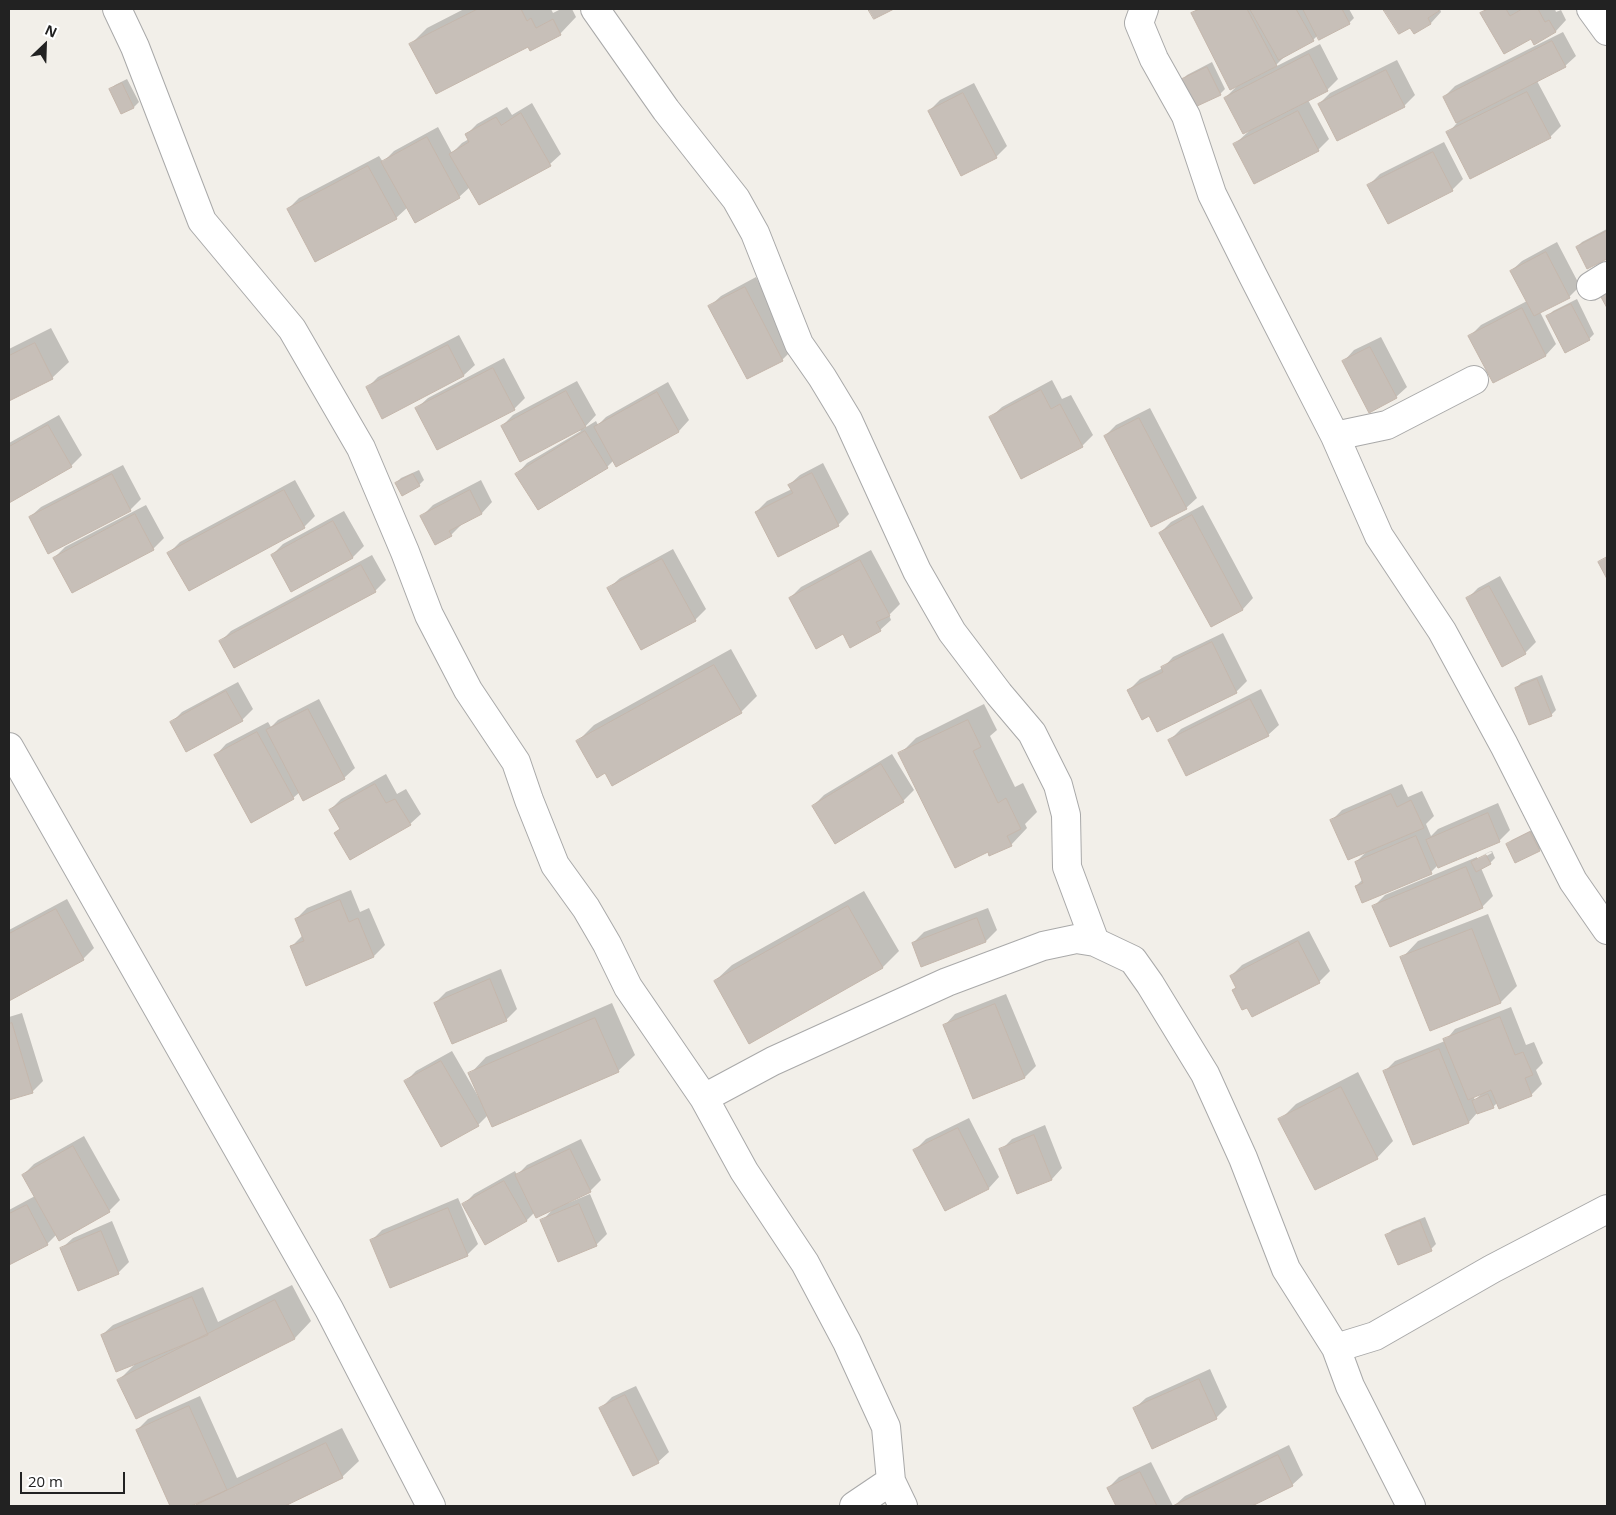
<!DOCTYPE html>
<html>
<head>
<meta charset="utf-8">
<style>
  body { margin:0 }
  #map { position:relative; width:1616px; height:1515px; overflow:hidden; background:#f2efe9; font-family:"Open Sans",sans-serif }
  canvas { display:block }
  .frame { position:absolute; inset:0; border:10px solid #222; pointer-events:none }
  .north { position:absolute; left:20px; top:20px; width:50px; height:50px; -webkit-text-stroke:4px #fff; paint-order:stroke; rotate:24deg; font-size:14px; font-weight:700; line-height:20px; text-align:center; color:#222 }
  .north::after { content:''; display:block; margin:auto; width:18px; height:22px; background:#222; clip-path:polygon(50% 0,100% 100%,50% 72%,0 100%) }
  .scale { position:absolute; left:20px; top:1472px; width:105px; height:22px; box-sizing:border-box; border:2px solid #222; border-top:0; padding-left:6px; font-size:15px; line-height:18px; white-space:nowrap; color:#222; -webkit-text-stroke:4px #fff; paint-order:stroke }
</style>
</head>
<body>
<div id="map">
<canvas width="1616" height="1515"></canvas>
<div class="frame"></div>
<div class="north">N</div>
<div class="scale">20 m</div>
</div>
<script>
const ctx = document.querySelector('canvas').getContext('2d');
ctx.lineJoin = 'round';
function paint(path, color) { ctx.fillStyle = color; ctx.fill(path, 'evenodd'); }
function trace(path, color, width, dash) { ctx.strokeStyle = color; ctx.lineWidth = width; ctx.lineCap = dash ? 'butt' : 'round'; ctx.setLineDash(dash || []); ctx.stroke(path); }
const shadow = new Path2D(`
  M464,9h87l2,4 8,-4h11l4,8 -16,17 -32,11 -117,-1 16,-16z
  M1197,9h152l5,9 -5,5 -31,12 -5,5 -28,16 -12,12 47,-24 18,35 -11,11 -19,10 21,39 -11,11 -83,-6 14,-13 -24,-33 13,-13 -46,-71z
  M1385,9h55l1,3 -10,11 -17,10 -3,-7 -12,7z
  M1486,9h69l1,3 5,-2 5,10 -10,11 -22,12 -3,-6 -49,-24z
  M1563,32l13,24 -11,10 -28,15 24,45 -11,11 -102,-4 9,-10 -13,-26 11,-11z
  M1397,60l18,35 -11,11 -85,-2 11,-11z
  M1212,62l13,27 -5,5 -24,12 -14,-26 5,-5z
  M127,79l12,23 -5,5 -13,5 -11,-22 5,-5z
  M974,83l33,63 -11,11 -67,-46 11,-11z
  M532,103l29,51 -11,10 -80,23 -11,10 -51,10 -12,11 -108,-9 11,-11 80,-42 4,6 11,-11 44,-24 14,26 10,-10 7,-4 -3,-4 11,-11 30,-17 5,8z
  M1444,142l19,37 -11,11 -83,-5 11,-11z
  M1607,229v28l-19,11 -11,-21 5,-5z
  M1557,242l23,44 -11,11 -29,15 16,32 -10,11 -53,26 -23,-45 11,-11 46,-24 -16,-30 11,-10z
  M756,277l37,72 -11,11 -72,-54 11,-10z
  M1577,299l17,35 -5,5 -41,-23 5,-5z
  M51,328l18,34 -17,16 -43,22v-51z
  M459,335l16,30 -11,10 -81,42 -16,-29 11,-11z
  M1381,337l26,50 -11,10 -52,-36 10,-11z
  M504,358l21,40 -11,11 -97,-1 11,-10z
  M1052,380l10,19 9,-4 22,40 -11,11 -91,-29 11,-10z
  M577,381l19,34 -13,14 13,-8 2,4 8,-8 62,-35 21,38 -10,11 -62,34 -3,-5 -7,7 -90,7 10,-11 54,-32 -2,-2 -77,-3 11,-11z
  M1150,408l47,90 -11,10 -81,-72 11,-11z
  M59,415l23,40 -11,11 -62,35v-58z
  M823,463l26,51 -11,11 -82,-13 11,-11 25,-12 -3,-4 11,-10z
  M123,465l18,34 -11,11 -100,7 11,-10z
  M419,470l5,10 -5,5 -23,-2 5,-5z
  M295,480l20,36 -11,11 -135,26 11,-11z
  M481,480l11,22 -10,11 -20,10v1l-11,11 -29,-19 11,-11z
  M146,505l18,33 -11,11 -99,9 11,-11z
  M1203,505l50,93 -10,11 -32,17 -51,-93 11,-11z
  M344,511l20,35 -11,11 -61,33 -20,-35 11,-11z
  M673,549l33,60 -11,11 -86,-32 11,-10z
  M871,550l29,54 -11,11 2,5 -11,10 -36,3 -54,-35 11,-11z
  M372,555l14,25 -11,11 -155,51 11,-11z
  M1500,576l36,66 -11,11 -58,-54 11,-11z
  M1223,633l24,48 -11,11 -87,22 -20,-24 11,-11 23,-11 10,-11z
  M731,649l26,47 -16,16 -136,59 -27,-30 16,-16z
  M1542,675l14,35 -5,5 -35,-27 5,-5z
  M238,682l15,27 -11,11 -71,3 11,-11z
  M1261,689l18,36 -11,10 -98,5 11,-11z
  M319,699l36,69 -11,10 -44,14 -7,6 -41,23 -36,-66 10,-11 42,-22 3,5 7,-7z
  M984,704l13,26 -7,6 25,51 8,-4 14,29 -12,12 2,4 -16,17 -111,-91 16,-16z
  M892,754l22,36 -11,11 -90,5 11,-11z
  M386,774l11,20 9,-5 15,25 -11,10 -74,9 5,-5 -11,-18 11,-11z
  M1402,784l6,13 14,-6 12,25 -8,8 5,12 7,-7 60,-26 12,27 -11,11 -61,24 -7,7 -75,14 7,-7 -7,-17 12,-12 -37,-29 11,-11z
  M1536,828l8,17 -5,5 -32,-5 5,-5z
  M1492,851l3,7 -5,5 -9,5 12,28 -11,11 -108,-1 11,-11 92,-38v1zM1491,851l1,2 -15,8v-3z
  M351,890l9,22 9,-4 16,37 -11,11 -67,28 -16,-37 11,-11 -6,-17 11,-11z
  M864,891l35,60 -16,16 -133,75 -35,-61 17,-16z
  M67,899l27,49 -11,11 -74,40v-69z
  M988,908l9,22 -11,11 -64,24 -9,-22 11,-11z
  M1488,914l29,72 -16,16 -99,-44 16,-17z
  M1309,931l21,40 -11,11 -71,24 -14,-16 3,-4 -6,-10 11,-11z
  M501,969l16,40 -11,11 -71,-17 11,-11z
  M1006,994l30,72 -11,11 -51,20 -29,-72 10,-11z
  M612,1003l23,52 -17,16 -130,44 -10,10 -73,-43 11,-11 36,-20 26,45 1,-1 -9,-21 16,-17z
  M1511,1007l15,38 8,-3 9,21 -7,7 6,14 -11,11 -33,7 -5,5 -16,6 -8,9 -56,21 -29,-71 11,-11 50,-20 10,-12zM1482,1093l-7,7 -2,-4z
  M22,1013l21,68 -11,11 -23,7v-82z
  M1358,1072l35,69 -16,17 -97,-38 16,-16z
  M969,1118l30,59 -10,11 -44,22 -30,-60 11,-11z
  M1045,1125l17,43 -10,11 -34,13 -17,-42 11,-11z
  M84,1136l36,64 -11,11 -52,23 -10,10 -38,19v-53l26,-14 -12,-21 11,-11z
  M581,1139l20,41 -11,11 -22,10v2l22,-9 17,40 -11,11 -54,-24 12,-13 -19,4 -8,8 -42,23 -22,-38 11,-11 41,-23 2,4 10,-10z
  M458,1198l20,46 -11,11 -96,-14 11,-11z
  M1425,1217l11,27 -5,5 -44,-14 5,-5z
  M112,1221l17,41 -11,11 -56,-25 11,-10z
  M292,1285l19,36 -16,17 -158,79 -18,-37 18,-18 -35,-27 11,-10 90,-38 15,35z
  M1210,1369l17,38 -11,11 -81,-10 11,-10z
  M636,1386l33,66 -11,10 -57,-54 11,-11z
  M200,1396l37,82 105,-50 17,33 -17,16 -60,29h-87l4,-5 -10,5h-17l-35,-76 11,-11z
  M1289,1445l14,30 -11,10 -42,21h-76l11,-10z
  M1151,1462l22,44h-55l-10,-18 11,-11z`);
const building = new Path2D(`
  M478,9h43l6,12 4,-3 5,10 17,-9 8,16 -31,16 -2,-4 -92,47 -27,-50z
  M868,9h26l-20,10z
  M1200,9h47l30,57 -47,24 -39,-77z
  M1250,9h46l18,32 -35,19z
  M1303,9h39l8,15 -31,16z
  M1383,9h55l1,2 -11,7 3,6 -17,10 -4,-6 -11,6z
  M1488,9h18l4,7 12,-7h16l7,13 4,-2 7,12 -22,13 -3,-6 -27,15 -24,-41z
  M1552,41l14,26 -110,56 -13,-26z
  M1309,54l19,37 -85,43 -19,-36z
  M1207,67l14,28 -26,12 -15,-27z
  M1386,70l19,37 -68,34 -19,-37z
  M122,83l12,25 -13,6 -12,-25z
  M1527,92l24,46 -81,41 -24,-47z
  M963,93l34,65 -36,18 -33,-65z
  M1298,111l21,40 -65,33 -21,-40z
  M521,113l30,53 -72,39 -30,-51 20,-12 -4,-8 31,-17 5,8z
  M427,137l33,61 -45,25 -34,-61z
  M1433,152l20,39 -65,33 -21,-39z
  M368,166l29,53 -82,43 -28,-53z
  M1607,231v28l-20,10 -11,-22z
  M1546,252l24,46 -36,18 -24,-45z
  M745,287l38,74 -36,18 -39,-73z
  M1607,294v14l-6,-11z
  M1571,304l19,36 -25,13 -19,-37z
  M1522,308l24,48 -53,27 -25,-47z
  M35,343l18,36 -44,22v-45z
  M448,345l16,31 -82,43 -16,-32z
  M1370,347l27,51 -28,15 -27,-52z
  M493,368l22,42 -78,40 -22,-42z
  M1041,390l10,19 9,-5 23,43 -62,32 -32,-62z
  M566,391l20,36 -66,35 -19,-36z
  M657,392l22,40 -63,35 -22,-40z
  M1139,418l48,91 -36,18 -47,-91z
  M48,425l24,42 -63,36v-56z
  M585,431l23,37 -70,42 -23,-36z
  M812,473l27,53 -61,31 -23,-45 38,-19 -5,-8z
  M112,474l19,37 -83,43 -19,-37z
  M413,474l7,12 -18,10 -7,-13z
  M284,490l21,38 -116,63 -22,-38z
  M470,490l12,24 -33,17 3,5 -17,9 -15,-29z
  M135,514l19,36 -82,43 -19,-35z
  M1192,515l51,95 -32,17 -52,-94z
  M333,521l20,37 -62,34 -20,-37z
  M1607,557v22l-9,-17z
  M662,559l34,62 -55,29 -34,-62z
  M860,560l30,56 -14,6 5,9 -31,17 -7,-14 -27,15 -27,-51z
  M361,565l15,27 -142,76 -15,-27z
  M1489,586l37,68 -24,13 -36,-69z
  M1212,642l25,51 -80,39 -8,-16 -7,4 -15,-30 36,-18 -2,-5z
  M714,665l28,48 -130,73 -7,-13 -8,5 -21,-37z
  M1537,679l15,37 -23,9 -14,-37z
  M226,691l17,30 -57,31 -16,-30z
  M1250,699l19,37 -83,40 -18,-36z
  M308,709l37,70 -42,22 -37,-71z
  M968,720l13,27 -8,4 25,52 8,-5 15,31 -14,7 5,10 -23,10 -1,-4 -33,16 -57,-115z
  M257,732l37,67 -43,24 -37,-68z
  M881,764l23,38 -69,42 -23,-38z
  M375,784l11,19 9,-4 16,26 -61,35 -16,-27 6,-4 -11,-19z
  M1391,794l6,13 14,-7 13,28 -76,32 -18,-40z
  M1488,813l12,29 -62,26 -12,-28z
  M1530,832l10,19 -25,12 -9,-19z
  M1416,836l16,38 -70,29 -7,-17 8,-3 -8,-21z
  M1486,855l5,9 -15,8 -5,-10z
  M1466,867l17,41 -93,39 -18,-41z
  M340,900l9,22 9,-4 16,39 -68,29 -16,-40 14,-5 -9,-22z
  M848,906l35,62 -134,76 -35,-63z
  M56,909l28,51 -75,41v-67z
  M977,918l9,24 -65,25 -9,-24z
  M1472,929l29,74 -71,28 -30,-74z
  M1298,941l22,42 -68,34 -5,-9 -5,2 -10,-20 4,-2 -6,-12z
  M490,979l17,42 -55,23 -18,-41z
  M995,1004l30,74 -52,21 -30,-74z
  M1500,1017l15,38 8,-3 10,23 -8,3 7,18 -33,13 -8,-19 -23,10 -25,-61z
  M595,1018l24,54 -127,55 -24,-54z
  M12,1023l21,70 -24,7v-76z
  M1439,1049l30,74 -56,22 -30,-74z
  M441,1061l38,65 -38,21 -37,-66z
  M1341,1087l37,72 -63,31 -37,-71z
  M1488,1094l6,14 -17,6 -5,-13z
  M958,1128l31,61 -44,22 -32,-61z
  M1034,1135l18,45 -35,14 -18,-45z
  M73,1146l37,66 -51,29 -37,-66z
  M570,1149l21,43 -55,26 -21,-43z
  M504,1181l23,40 -42,24 -23,-41z
  M579,1204l18,42 -39,16 -18,-42z
  M27,1205l21,40 -39,20v-51z
  M448,1208l20,48 -78,32 -20,-48z
  M1420,1221l12,30 -34,14 -13,-30z
  M101,1231l18,43 -41,17 -18,-43z
  M192,1297l16,38 -92,37 -15,-37z
  M275,1300l20,39 -159,80 -19,-39z
  M1199,1379l18,40 -65,30 -19,-41z
  M625,1395l34,68 -26,13 -34,-68z
  M189,1406l38,84 -36,16h-21l-34,-76z
  M326,1443l17,35 -58,28h-91z
  M1278,1455l15,31 -41,20h-79z
  M1140,1472l17,34h-41l-9,-18z`);
const minor = new Path2D(`
  M117,9l18,38 67,174 90,108 69,119 44,104 24,63 39,75 48,72 13,38 26,65 31,43 21,36 21,43 76,111 40,73 61,92 42,79 39,85 5,54 -37,25
  M595,9l71,101 70,89 19,34 44,111 23,33 26,43 69,151 35,61 47,62 33,39 26,52 8,30 1,52 28,75
  M1144,9l-5,14 15,36 32,57 26,78 40,80 83,162 44,100 63,95 62,114 69,136 34,49
  M1591,9l16,22
  M1591,286l16,-10
  M1335,436l52,-11 87,-45
  M9,747l320,562 102,197
  M704,1098l69,-37 174,-79 96,-36 33,-7 19,3 38,18 17,24 55,90 38,84 43,111 50,79 14,38 61,120
  M1336,1348l39,-12 117,-67 115,-60
  M891,1481l12,25`);
paint(shadow, '#0003');
paint(building, '#c7bfb8');
trace(building, '#c4b6ab', 1);
trace(minor, '#a9a9a9', 30);
trace(minor, '#fff', 28);
</script>
</body>
</html>
